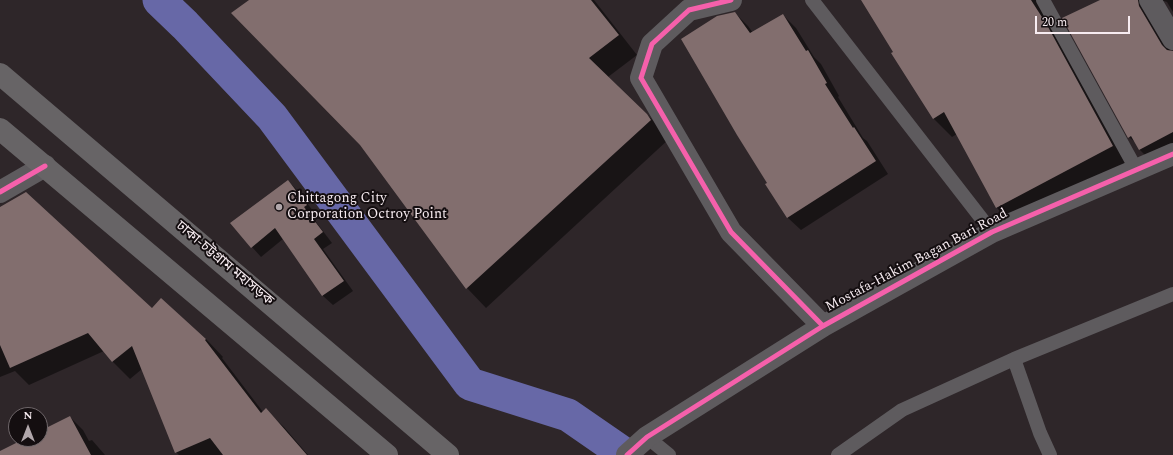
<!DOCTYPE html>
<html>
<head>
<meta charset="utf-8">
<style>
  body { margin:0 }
  #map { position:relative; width:1173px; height:455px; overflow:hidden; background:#2e2629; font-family:Spectral,serif }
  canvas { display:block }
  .north { position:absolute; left:8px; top:407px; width:40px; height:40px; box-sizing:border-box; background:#140e10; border:1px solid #6f676a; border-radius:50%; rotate:0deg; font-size:11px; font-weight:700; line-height:16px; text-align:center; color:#f7ecf1 }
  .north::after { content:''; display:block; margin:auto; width:14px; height:18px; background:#b1a7ab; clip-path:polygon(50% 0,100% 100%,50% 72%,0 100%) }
  .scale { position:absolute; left:1035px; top:16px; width:95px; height:18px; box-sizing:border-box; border:2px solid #f7ecf1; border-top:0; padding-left:5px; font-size:12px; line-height:14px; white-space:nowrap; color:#f7ecf1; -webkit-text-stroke:3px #140e10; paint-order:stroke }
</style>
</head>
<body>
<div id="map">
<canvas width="1173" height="455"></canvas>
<div class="north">N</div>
<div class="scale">20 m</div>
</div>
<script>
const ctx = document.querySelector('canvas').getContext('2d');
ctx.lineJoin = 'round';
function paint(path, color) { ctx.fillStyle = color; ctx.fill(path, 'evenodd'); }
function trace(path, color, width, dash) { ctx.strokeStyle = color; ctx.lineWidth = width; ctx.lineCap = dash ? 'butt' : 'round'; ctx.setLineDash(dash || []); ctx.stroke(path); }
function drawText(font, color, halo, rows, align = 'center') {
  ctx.font = font + ' Spectral,"Noto Sans Bengali",serif'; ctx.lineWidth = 4; ctx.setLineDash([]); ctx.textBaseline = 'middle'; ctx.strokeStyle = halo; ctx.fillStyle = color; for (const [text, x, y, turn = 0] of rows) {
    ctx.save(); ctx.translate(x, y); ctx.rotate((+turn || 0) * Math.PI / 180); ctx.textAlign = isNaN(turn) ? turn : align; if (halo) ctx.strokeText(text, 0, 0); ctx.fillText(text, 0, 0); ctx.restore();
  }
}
const shadow = new Path2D(`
  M250,0h344l43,55 -29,22 59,57 2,5 -183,169 -19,-20 -107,-144z
  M862,0h175l94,164 -116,62 -18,-18 -40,-74 -5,3 -18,-18 -41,-65 1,-1z
  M1102,0h71v12l-6,-10 -3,-1 -7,2 -4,18 18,31h2v101l-20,10 -14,-14 -2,-5 -8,-7z
  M735,13l13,13 5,7 30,-18 13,13 18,29 7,7 18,32 -1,1 25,41 4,3 21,33 -87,56 -13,-12 -22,-33 2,-1z
  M288,181l10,10 18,24 -3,3 19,25 -9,6 30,42 -20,14 -10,-9 -40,-57 -22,18 -9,-10z
  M0,208l152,101 9,-10 45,40 17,18 -1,1 41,54 3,-2 18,17 24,28h-129l-3,-3 -34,-83 -12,10 -17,-17 -9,-11 -75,34 -14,-14 -15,6z
  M70,417l13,13 6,11 3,-1 13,15h-100l21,-16h14v-7z`);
const canal = new Path2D(`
  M159,0l26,25 87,92 198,267 98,31 58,40`);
const building = new Path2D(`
  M249,0h342l28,35 -30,23 58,56 4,6 -185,169 -106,-144 -129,-132z
  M861,0h170l16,25 66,121 -117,62 -52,-96 -11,7 -42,-66 2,-1z
  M1100,0h38l1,6 23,39 5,5 6,1v81l-34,18 -8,-14 -3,2 -66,-120z
  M735,12l15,21 33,-19 23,37 2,-1 19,33 -2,1 28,44 1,-1 22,34 -89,57 -22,-34 2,-1 -30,-48 -56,-96 36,-23z
  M288,180l19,25 -3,2 19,25 -9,7 30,42 -22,15 -47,-68 -24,20 -21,-25z
  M26,192l126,116 9,-10 45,41 -1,1 56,73 5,-5 41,47h-84l-13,-17 -35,15 -43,-107 -20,16 -24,-29 -78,35 -10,-23v-138z
  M70,416l21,39h-91v-4l24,-12h16v-8z`);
const service = new Path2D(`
  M812,0l180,232
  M1043,0l93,169
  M1014,359l26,74 10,22
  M647,437l22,18
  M838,455l64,-45 112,-51 159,-65`);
const minor = new Path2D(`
  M731,0l-42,10 -37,34 -11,34 90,154 92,94
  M1150,0l23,39
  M0,192l45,-26
  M627,455l20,-18 176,-111 169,-94 181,-78`);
const trunk = new Path2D(`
  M0,74l448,381
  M0,129l387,326`);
const cycleway = new Path2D(`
  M731,0l-42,10 -37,34 -11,34 90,154 92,94
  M0,192l45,-26
  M627,455l20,-18 176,-111 169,-94 181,-78`);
const markers = [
  [279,207,4,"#b1a7ab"]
];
const poiNames = [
  ["Chittagong City",287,199],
  ["Corporation Octroy Point",287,215]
];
const streetNames = [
  ["Mostafa-Hakim Bagan Bari Road",917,261,-28],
  ["ঢাকা-চট্টগ্রাম মহাসড়ক",224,264,40]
];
paint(shadow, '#0007');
trace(canal, '#6768a7', 33);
paint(building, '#826e6e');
trace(service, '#5e5b5e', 14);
trace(minor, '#5e5b5e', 22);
trace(trunk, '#676466', 22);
trace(cycleway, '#f560ab', 5);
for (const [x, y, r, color] of markers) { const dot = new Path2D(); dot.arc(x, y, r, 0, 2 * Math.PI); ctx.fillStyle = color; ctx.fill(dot); trace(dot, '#140e10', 1.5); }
drawText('14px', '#f7ecf1', '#140e10', poiNames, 'left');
drawText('14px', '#f7ecf1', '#140e10', streetNames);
</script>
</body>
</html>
